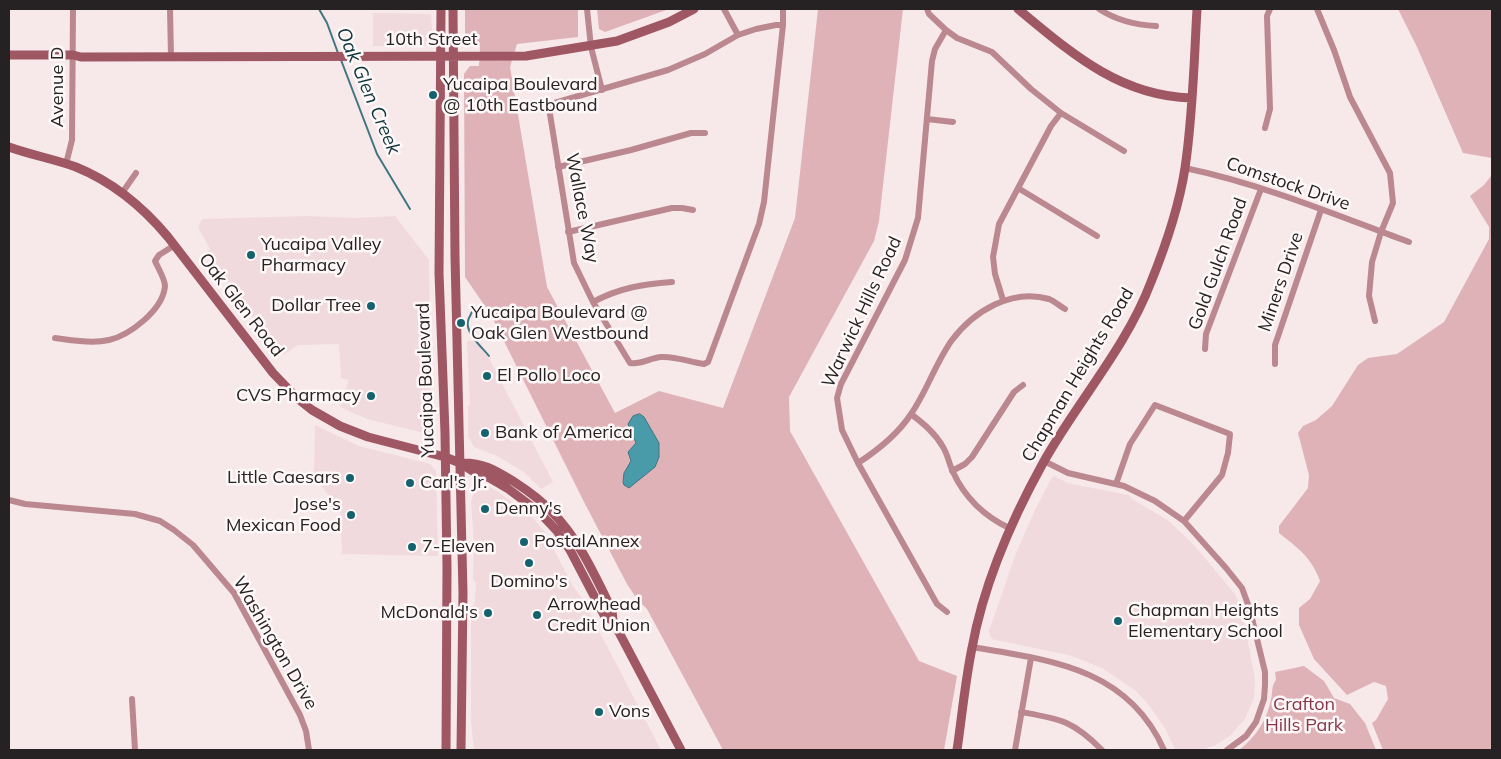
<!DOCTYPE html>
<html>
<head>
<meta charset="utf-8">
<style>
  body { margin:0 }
  #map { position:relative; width:1501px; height:759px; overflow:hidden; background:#f7e8ea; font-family:Mulish,sans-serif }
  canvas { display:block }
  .frame { position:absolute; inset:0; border:10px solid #262122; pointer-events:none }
</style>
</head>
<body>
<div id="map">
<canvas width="1501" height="759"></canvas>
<div class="frame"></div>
</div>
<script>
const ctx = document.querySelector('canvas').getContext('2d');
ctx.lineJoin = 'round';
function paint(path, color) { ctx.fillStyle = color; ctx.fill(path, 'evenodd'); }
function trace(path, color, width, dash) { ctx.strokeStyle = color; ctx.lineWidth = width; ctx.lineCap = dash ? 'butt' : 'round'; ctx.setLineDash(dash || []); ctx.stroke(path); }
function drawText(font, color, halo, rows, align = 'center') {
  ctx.font = font + ' Mulish,sans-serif'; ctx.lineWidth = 5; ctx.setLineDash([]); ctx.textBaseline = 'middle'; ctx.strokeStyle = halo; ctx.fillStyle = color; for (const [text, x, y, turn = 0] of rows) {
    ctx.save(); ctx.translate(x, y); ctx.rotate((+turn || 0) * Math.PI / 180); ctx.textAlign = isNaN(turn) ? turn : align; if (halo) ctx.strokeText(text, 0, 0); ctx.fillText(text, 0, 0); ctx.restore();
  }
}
const built = new Path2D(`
  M373,13l58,1 1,19 -3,11 -5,2h-51z
  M307,216l49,2 39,-2 34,44 2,171 -3,3 -61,-15 -27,-12 9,-27 -8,-2 -2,-34 -41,1 -15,10 -43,-54 -33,-48 3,-4 -12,-22 4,-8z
  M467,341h8l15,19 63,122 -12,7 -17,-17 -15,-9 -14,-8 -21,-8 -6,-11v-29l2,-3z
  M315,425l44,21 71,18 6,7 2,85 -96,-2 -2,-43 -26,-35z
  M1054,476l14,7 14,3 47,9 3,4 37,22 25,24 41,49 7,17 13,68 -1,19 -9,21 -14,16 -17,11 -13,4h-26l-10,-22 -17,-24 -13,-14 -33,-22 -33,-13 -78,-16 -2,-8 27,-78 19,-43 16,-31z
  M482,486h6l9,5 35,26 13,15 26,51 12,17 78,150h-187l-3,-28v-114l4,-6 1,-19 -3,-4 1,-37 -3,-40 3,-10z`);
const green = new Path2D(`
  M465,9h113v28l-61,7 -7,23 37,220 68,126 44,-22 64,17 72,-190 23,-209h85l-24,212 -5,20 -85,156 1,34 129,230 38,15 -13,74h-221l-76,-141 -10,-10 -10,-15 -43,-82 -93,-187 -26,-38 -1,-203 6,-8h9l1,-20h-10l-5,-9z
  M597,9h72l-64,23 -6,-3z
  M1398,9h94v149l-29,-5 -46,-106z
  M1491,176l1,2v572h-109l-11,-27 4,-3 12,-21 -2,-13 -12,-4 -27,13 -33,-36 -15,-34v-17l11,-9 10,-18c-8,-23 -22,-33 -41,-48v-7l29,-38 1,-13 -11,-42 5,-7 13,-6 16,-14 26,-41 10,-7 29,-4 47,-32 45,-83v-12l-19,-31 14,-11z
  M1304,666l20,15 10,17 16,6 15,19 11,27h-137c17,-13 28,-30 32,-51 2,-7 0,-13 5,-19l-1,-8z`);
const water = new Path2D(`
  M640,414l4,3 15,26v14l-4,10 -26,21 -5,-3 -1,-3 1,-9 7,-12 -3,-9 8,-9 -8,-19 5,-8z`);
const stream = new Path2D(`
  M319,9l8,14 11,30
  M341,60l36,94 33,55
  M473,309c-1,5 -4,7 -5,12 -3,12 14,26 21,35`);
const street = new Path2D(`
  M170,9l1,48
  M587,9l4,38 11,43
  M724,9l14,26
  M927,9l2,5 17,16 11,8 35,14 39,37 30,24 63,38
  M1099,9c17,11 37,16 57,17
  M1317,9l17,41 16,47 40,76 3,30 -12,29 -9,30 -3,34 6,25
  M783,25h-7l-20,4 -18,6 -33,19 -37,16 -117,34 -2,4 25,155 19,39 37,61c11,2 20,-5 31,-6 15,-1 28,5 43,7l4,-2 51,-138 5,-22 19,-177v-16
  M946,30l-11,19 -3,12 -14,157 -13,42 -64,124 -4,14 5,32 16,33 79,141 10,8
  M927,119l26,3
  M1265,128l5,-19 -3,-93 3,-7
  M66,164l6,-24 1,-131
  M558,167l73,-17 60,-17h14
  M1185,168c77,16 151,47 224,74
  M1018,188l79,48
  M122,193l14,-20
  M568,232l104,-24h10l11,2
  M1003,300l-8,-26 -2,-17 6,-33 52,-98 10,-13
  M593,302c26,-14 50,-18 79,-20
  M55,338c17,2 37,6 54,2 21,-5 54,-30 56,-54 0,-7 -7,-18 -10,-25l4,-6 16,-10
  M1205,349l1,-15 55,-145
  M1275,364v-19l46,-135
  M911,414c13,10 24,19 32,33 5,8 6,17 10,25 12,26 31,44 56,56
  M1044,461l24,12 56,13 31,15 29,20 42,47 16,20 8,22 15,62v13l-1,14 -8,23 -10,14 -19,14
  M858,463c20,-13 40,-29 53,-49 16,-23 25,-52 41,-74 22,-29 60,-52 97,-41 5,2 11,7 16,10
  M952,471l13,-7 7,-7 42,-65 9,-7
  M1116,484l14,-40 25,-39 75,29 -2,19 -6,22 -38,46
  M9,500l16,4 110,10 25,7 14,9 19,15 41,48 66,122 6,16 3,19
  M972,647c78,13 156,21 192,103
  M132,699l3,51
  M1021,712c39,7 51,8 81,38
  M1015,750l16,-92`);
const secondary = new Path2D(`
  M441,9l-2,264 6,160 2,135 -1,182
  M453,9l2,248 8,336 -2,157
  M1018,9c52,43 101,87 173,89
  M9,55h64l8,2 445,-1 91,-15 52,-19 25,-13
  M9,147c22,8 45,12 67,20 37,15 67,40 92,70l105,136 24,25 15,12 28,16 28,11 77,20 15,6 11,7 19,8 17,10 32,24 18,19 13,19 34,65 9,6
  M460,463c22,-1 35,7 53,18 14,9 28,19 39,31 27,27 43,64 60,98l1,11 68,129
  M957,750c5,-34 8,-68 15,-102 12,-66 39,-127 71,-185 34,-61 83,-115 108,-181 15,-37 28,-75 34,-114 8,-53 9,-107 12,-159`);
const markers = [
  [433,95,5,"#16616e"],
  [251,255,5,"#16616e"],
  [371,306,5,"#16616e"],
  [461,323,5,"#16616e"],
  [487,376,5,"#16616e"],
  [371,396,5,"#16616e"],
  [485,433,5,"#16616e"],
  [350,478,5,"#16616e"],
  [410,483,5,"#16616e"],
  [485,509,5,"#16616e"],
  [351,515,5,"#16616e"],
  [524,542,5,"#16616e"],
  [412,547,5,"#16616e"],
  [529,563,5,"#16616e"],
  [488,613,5,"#16616e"],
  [537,615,5,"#16616e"],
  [1118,621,5,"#16616e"],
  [599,712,5,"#16616e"]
];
const streetNames = [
  ["10th Street",431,40],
  ["Avenue D",58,87,-90],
  ["Comstock Drive",1288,184,19],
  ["Wallace Way",582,208,79],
  ["Gold Gulch Road",1218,264,-70],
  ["Miners Drive",1281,282,-71],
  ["Oak Glen Road",241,305,52],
  ["Warwick Hills Road",862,312,-65],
  ["Chapman Heights Road",1078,375,-59],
  ["Yucaipa Boulevard",426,380,-92],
  ["Washington Drive",275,643,60]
];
const poiNames = [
  ["Yucaipa Boulevard",443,85],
  ["@ 10th Eastbound",443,106],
  ["Yucaipa Valley",261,245],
  ["Pharmacy",261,266],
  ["Dollar Tree",361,306,"right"],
  ["Yucaipa Boulevard @",471,313],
  ["Oak Glen Westbound",471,334],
  ["El Pollo Loco",497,376],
  ["CVS Pharmacy",361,396,"right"],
  ["Bank of America",495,433],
  ["Little Caesars",340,478,"right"],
  ["Carl's Jr.",420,483],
  ["Jose's",341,505,"right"],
  ["Mexican Food",341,526,"right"],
  ["Denny's",495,509],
  ["PostalAnnex",534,542],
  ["7-Eleven",422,547],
  ["Domino's",529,582,"center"],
  ["Arrowhead",547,605],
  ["Credit Union",547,626],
  ["Chapman Heights",1128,611],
  ["Elementary School",1128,632],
  ["McDonald's",478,613,"right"],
  ["Vons",609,712]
];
const parkNames = [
  ["Crafton",1304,705],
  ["Hills Park",1304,726]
];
const waterNames = [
  ["Oak Glen Creek",368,91,67]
];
paint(built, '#f1dadd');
paint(green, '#dfb2b8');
paint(water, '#4a9baa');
trace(water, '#3f7681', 1);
trace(stream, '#3f7681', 2);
trace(street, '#bb8890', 6);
trace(secondary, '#9f5764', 9);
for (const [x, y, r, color] of markers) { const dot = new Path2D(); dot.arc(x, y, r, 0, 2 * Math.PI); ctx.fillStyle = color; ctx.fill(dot); trace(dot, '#fef8f9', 2); }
drawText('18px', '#262122', '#fef8f9', streetNames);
drawText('18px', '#262122', '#fef8f9', poiNames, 'left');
drawText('18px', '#873648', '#fef8f9', parkNames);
drawText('italic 19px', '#0c343a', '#fef8f9', waterNames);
</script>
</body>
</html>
